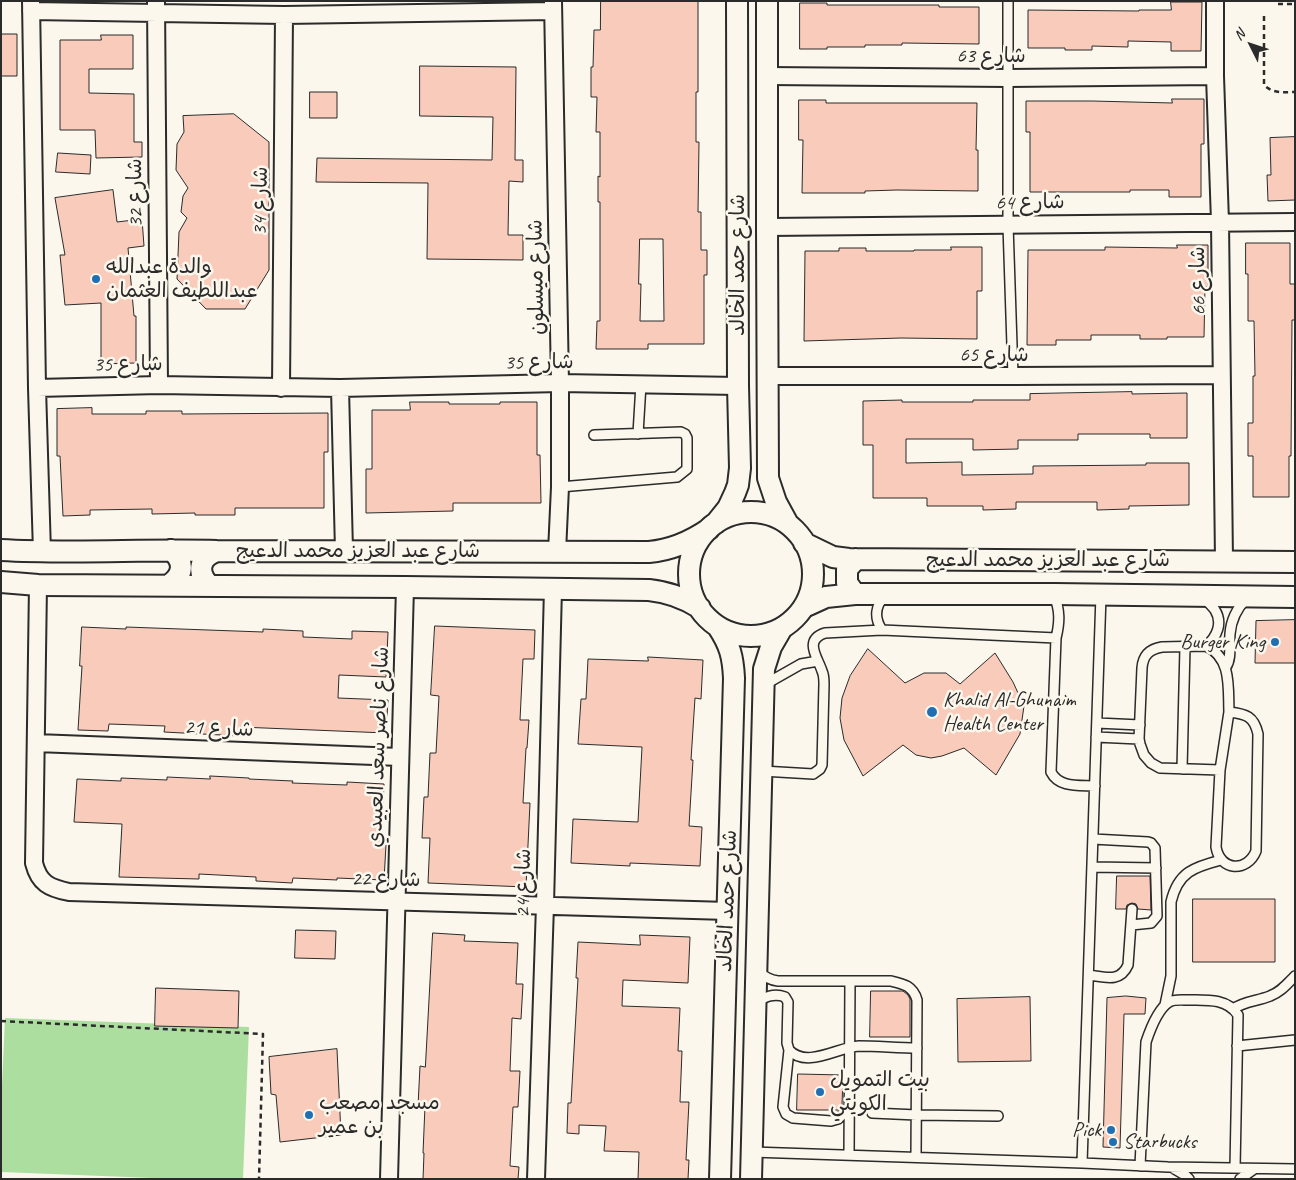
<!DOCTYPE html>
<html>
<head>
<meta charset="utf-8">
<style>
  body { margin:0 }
  #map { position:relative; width:1296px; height:1180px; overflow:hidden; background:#fbf7ec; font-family:Caveat,sans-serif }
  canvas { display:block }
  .frame { position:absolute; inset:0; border:2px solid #2b2b2b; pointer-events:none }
  .north { position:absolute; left:1226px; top:20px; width:50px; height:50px; -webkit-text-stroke:4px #fbf7ec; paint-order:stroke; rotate:311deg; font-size:14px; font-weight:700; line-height:20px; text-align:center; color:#2b2b2b }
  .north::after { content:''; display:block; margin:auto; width:18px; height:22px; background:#2b2b2b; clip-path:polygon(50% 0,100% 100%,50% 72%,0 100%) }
</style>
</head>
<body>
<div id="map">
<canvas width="1296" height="1180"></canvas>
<div class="frame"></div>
<div class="north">N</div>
</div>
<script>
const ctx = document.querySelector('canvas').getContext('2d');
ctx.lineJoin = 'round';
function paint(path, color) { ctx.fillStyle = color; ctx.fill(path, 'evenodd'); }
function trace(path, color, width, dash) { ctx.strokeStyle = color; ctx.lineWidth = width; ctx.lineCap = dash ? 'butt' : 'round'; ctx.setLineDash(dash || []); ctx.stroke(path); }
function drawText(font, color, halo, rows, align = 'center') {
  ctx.font = font + ' Caveat,"Playpen Sans Arabic",sans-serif'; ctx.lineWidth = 5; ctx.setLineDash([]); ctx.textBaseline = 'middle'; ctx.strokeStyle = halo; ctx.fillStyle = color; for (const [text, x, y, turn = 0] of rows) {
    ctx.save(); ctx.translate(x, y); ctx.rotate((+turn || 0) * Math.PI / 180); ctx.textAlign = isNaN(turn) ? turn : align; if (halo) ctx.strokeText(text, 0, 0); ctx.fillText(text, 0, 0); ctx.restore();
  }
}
const green = new Path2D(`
  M5,1018l244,9 -6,152h-65l-177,-7v-64z`);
const building = new Path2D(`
  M601,1h97v91h-2v50h3l-1,70h3v38h6v25h-3v69h-56v5h-52l1,-28h3v-119h-2v-26l2,1v-45h-4l1,-35h-6v-30h2l1,-37h6zM640,239h23l1,82h-24l1,-37h-2z
  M1171,2h31l-1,49h-30v-9l-43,-1v6l-36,-1v4h-27v-2h-37v-38l111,1v-1h32z
  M800,3h27v2h112v2h40v37l-77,-1v2h-37v2h-38v2h-27z
  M1,34h16v42h-16z
  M101,35h32v34h-44v24l45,1v48h8v15l-46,1 -1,-28h-35v-90h41z
  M420,66l96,1 -1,93h8v22l-14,-1 -1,54h15v25l-96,-1 1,-76 -112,-1 1,-24 175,2 1,-43 -73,-1z
  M310,92h27v26h-27z
  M1172,99h32v45h-3v53h-32v-7h-39v2h-100v-60h-4v-31h66l80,2z
  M799,100h27v3h151l-1,47h2v41l-81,-1 -32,1v2h-63l1,-53h-4z
  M234,114l35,28v128l-24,39h-39l-29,-30 2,-47 8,-14 -6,-6 2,-16 5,-8 -12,-18 1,-26 7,-12 -1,-16z
  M1295,137v63l-27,1 -1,-26h4l-1,-37z
  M58,153l33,2 -1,19 -34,-2z
  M113,190l4,32 25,-3 2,27 -16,2 6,68h2v47l-35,1v-61l-36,2 -5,-50h5l-10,-57z
  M1246,243h44v41h5v36h-3l-1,136h-2v41h-36v-41h-5v-33h5v-47h2l-1,-55h-6v-47h-2z
  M1177,245h31v42h-3l-1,50h-37v2h-27v-4h-49v5h-35v5h-29l1,-95h77v-3l72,1z
  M951,247h31v44h-5v48l-76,-1 -97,3 1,-90h34v-3h27v3h48v-1h37z
  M1132,392v2l55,-1v45h-37v-4h-72v6h-60v9l-45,1v-11h-67v24l56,-1v13l71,-1v-8l113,-1v-2h43v42l-60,1v3l-32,1v-8h-81v7l-33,1v-4h-56v-8h-54v-53h-10v-44l39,-1v2h71v-2h57v-6z
  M410,402h39v2h51v-2h37v53h3l1,48h-88v8l-87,2v-44h6v-59h38z
  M92,408v6h54v-3h36v3l146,-1v39h-4v56h-89v7h-40v-2l-43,1v-5l-62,1v5l-27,1 -3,-60h-3v-47z
  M1295,620v43h-40l1,-42z
  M435,626l100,4 -1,29h-11l-3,61h9l-2,28h-1l-3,55h7l-4,84 -98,-4 2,-45h-8l2,-41h4l2,-44h6l3,-57 -8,-1z
  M82,627l44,2v-2l137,5v-3l40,2v6l49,2v-8l36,1 -2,45 -47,-2 -1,23 50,2 -2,33 -146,-6v9l-76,-4 1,-6 -56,-2 -1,7 -30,-1 4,-64h-2z
  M868,649l37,34 19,-10h22l14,11 35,-31 18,29 11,24 -4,28 -24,41 -32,-27 -22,8 -11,2 -15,-3 -13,-10 -40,31 -19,-36 -4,-22 2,-20 8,-22z
  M648,657l55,3 -2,39 -6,-1 -4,62h2l-4,66 13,1 -2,39 -70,-3v3l-59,-3 2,-44 65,3 4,-75 -64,-3 3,-45h5l2,-40 60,2z
  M210,776l39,2v1l44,2 -1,2 55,2v-3l37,2 -3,61h5l-2,35 -47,-2v2l-44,-2 -1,5 -36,-2v-4l-57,-3v5l-80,-2 3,-53 -48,-2 3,-43 44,2v-3l46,2v-3l43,2z
  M1117,876h33l1,34 -13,-1 -2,-5 -4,-1 -5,2 -1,4h-10z
  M1193,899h82v63h-82z
  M296,930l40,1 -1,28 -40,-1z
  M433,933l32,2 -1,6 54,2 -2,41h7l-2,35 -9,-1 -2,53h10l-2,36h-5l-3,59 9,1 -1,12h-95l1,-26h-1l2,-47h-7l2,-40 5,1z
  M640,935l50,2 -2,46 -65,-3 -1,26 58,2 -2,43h4l-2,51h9l-3,58h3l-1,19h-50l1,-27 -35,-1 2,-25 -27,-1v9l-12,-1 1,-30h3l7,-125h-2l2,-36 62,3z
  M156,988l83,3 -1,37 -83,-2z
  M871,991h32l5,4 2,4v38h-40z
  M1126,996l20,2 -1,16h-21l-4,134 -17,-1 4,-149z
  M1030,997l1,64 -73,1 -1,-63z
  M337,1049l4,86 -61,7 -4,-47 -5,-1 -2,-37z
  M798,1074l45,1 -1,31 -4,4h-41z`);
const path = new Path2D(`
  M1278,4h17
  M1264,16v69c9,9 19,7 31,7
  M1,1021l262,13 -4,145`);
const service = new Path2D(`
  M1008,1v224l5,151
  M638,434l3,-50
  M560,487l117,-10 10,-8v-31l-2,-4 -4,-2 -87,3
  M1054,595c6,15 6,27 2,43l-5,134c8,16 28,13 44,14
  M1204,598c4,4 8,8 11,12 8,13 2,27 -9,36
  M882,630c-8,-12 -7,-25 4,-35
  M1226,667c6,-9 3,-22 4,-33 1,-14 7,-26 17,-36
  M764,685l37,-21 17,-3
  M1229,712c17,2 25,4 29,22l-2,117c-9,22 -36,20 -40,-4l4,-77z
  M1097,723l43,2
  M1096,737l43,2
  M1182,769l3,-122
  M1220,770l-60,-2 -9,-5 -7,-8 -4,-11 -1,-5 3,-71c1,-13 8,-19 20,-21l44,-1c26,12 22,42 23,66
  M762,771l51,3 7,-5 2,-4 2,-81c0,-4 0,-9 -2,-13 -4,-13 -19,-31 3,-38l57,-3 174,8
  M1093,839l55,3 3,1 4,5 2,68 -6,7 -20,2
  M1092,867l64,1
  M757,971c7,5 12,9 21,10h113c13,3 22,5 26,19l-1,157
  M1089,975c16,2 31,8 39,-10l4,-56
  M756,1004c8,-8 19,-11 29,-7l3,5 -1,41 2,7 -6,57 3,7 7,4 38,3 7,-2 11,-11
  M1165,1005l6,-29v-74c7,-30 23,-35 50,-42
  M1233,1009c11,-8 25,-8 37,-13 11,-4 17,-12 25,-20
  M1237,1046l58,-6
  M789,1050c18,19 49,-3 70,-4 19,0 39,2 58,2
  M872,1113l45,2 81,1
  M752,1152l330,11 86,4 127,2
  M849,1155l1,-174
  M1082,1163l19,-568
  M1140,1166l6,-124c4,-12 12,-33 23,-40 5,-3 13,-2 19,-2 18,0 39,-2 50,15l-3,153
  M1173,1168l12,7 4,4
  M1240,1179l14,-10`);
const minor = new Path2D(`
  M31,1l6,387 5,164
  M156,1l3,384
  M553,1l7,382v104l-3,65
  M1215,1v75l5,146 4,339
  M31,11l253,4 269,-4
  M767,76l241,2 207,-2
  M767,227l528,-5
  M768,376h245l208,-1
  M37,388l122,-3 181,3 220,-5 178,3
  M281,388l3,-373
  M340,388l4,163
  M38,585l-4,278c5,20 15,25 35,29l659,19
  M36,743l364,14
  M389,1179l16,-592
  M536,1179l9,-274 8,-317`);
const tertiary = new Path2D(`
  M767,1v226l1,251 8,24 12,22
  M689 574a62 62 0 1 1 124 0a62 62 0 1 1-124 0Z
  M716,523l12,-15 7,-15 3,-8 2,-17 -2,-82 -1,-385
  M804,543l29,14 16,2 446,3
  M1,550c72,4 144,-1 216,1l432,1c23,-2 41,-10 60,-23
  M1,582l37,3 367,2 244,3c19,2 34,7 51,18
  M169,585c15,-10 16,-24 2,-35
  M210,586c-14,-13 -11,-29 7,-35
  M855,594l-8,-11v-14l9,-10
  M804,607l22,-10 29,-3h199l241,3
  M718,627c12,18 15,30 16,51l-14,501
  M751,1179l13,-510 7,-22 11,-19`);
const markers = [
  [96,279,5,"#1f6fb2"],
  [1275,642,5,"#1f6fb2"],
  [932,712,6,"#1f6fb2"],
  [820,1092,5,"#1f6fb2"],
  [309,1115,5,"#1f6fb2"],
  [1111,1130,5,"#1f6fb2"],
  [1113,1142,5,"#1f6fb2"]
];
const streetNames = [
  ["شارع 63",991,56],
  ["شارع 32",136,193,-91],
  ["شارع 34",261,201,-89],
  ["شارع 64",1030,203,-1],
  ["شارع حمد الخالد",738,265,-90],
  ["شارع ميسلون",537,277,-91],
  ["شارع 66",1199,281,-91],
  ["شارع 65",994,355],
  ["شارع 35",539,363,-1],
  ["شارع 35",128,365,-1],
  ["شارع عبد العزيز محمد الدعيج",358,551],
  ["شارع عبد العزيز محمد الدعيج",1048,560],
  ["شارع 21",219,729,2],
  ["شارع ناصر سعد العبيدي",379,747,-88],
  ["شارع 22",386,880,1],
  ["شارع 24",524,883,-89],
  ["شارع حمد الخالد",728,901,-88]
];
const poiNames = [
  ["والدة عبدالله",106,267],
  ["عبداللطيف العثمان",106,291],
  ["Burger King",1265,642,"right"],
  ["Khalid Al-Ghunaim",943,700],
  ["Health Center",943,724],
  ["بيت التمويل",830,1080],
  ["الكويتي",830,1104],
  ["مسجد مصعب",319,1103],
  ["بن عمير",319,1127],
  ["Pick",1101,1130,"right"],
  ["Starbucks",1123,1142]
];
paint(green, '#acde9f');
paint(building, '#f8cbbb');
trace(building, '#2b2b2b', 1);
trace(service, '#2b2b2b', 12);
trace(minor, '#2b2b2b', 20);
trace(tertiary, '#2b2b2b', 24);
trace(path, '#2b2b2b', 2.5, [5, 4]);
trace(service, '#fbf7ec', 9);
trace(minor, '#fbf7ec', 16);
trace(tertiary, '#fbf7ec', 20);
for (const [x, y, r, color] of markers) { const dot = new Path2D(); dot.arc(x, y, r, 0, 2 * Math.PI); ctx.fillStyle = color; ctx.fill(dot); trace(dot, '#fbf7ec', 2); }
drawText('21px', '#2b2b2b', '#fbf7ec', streetNames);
drawText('21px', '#2b2b2b', '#fbf7ec', poiNames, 'left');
</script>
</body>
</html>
